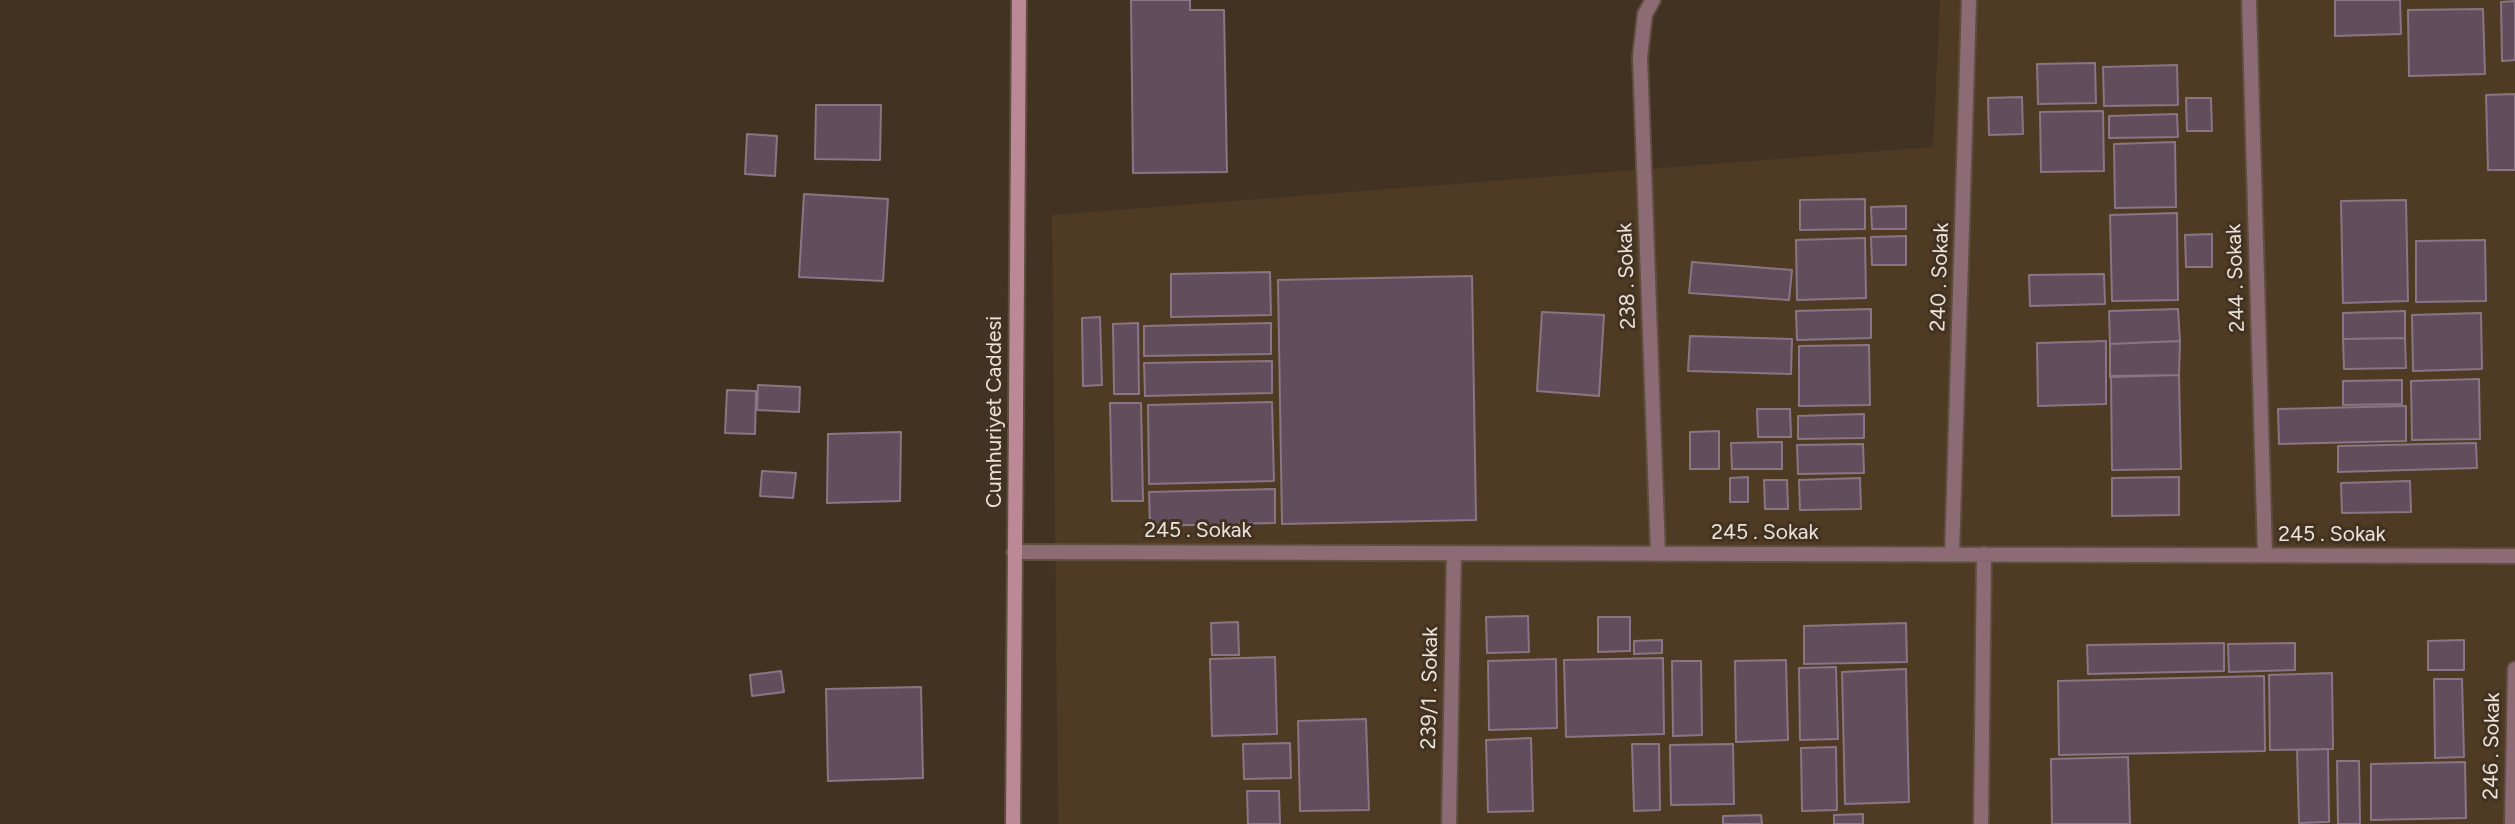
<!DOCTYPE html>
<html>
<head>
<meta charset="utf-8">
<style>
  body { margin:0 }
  canvas { display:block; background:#423222 }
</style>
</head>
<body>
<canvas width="2515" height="824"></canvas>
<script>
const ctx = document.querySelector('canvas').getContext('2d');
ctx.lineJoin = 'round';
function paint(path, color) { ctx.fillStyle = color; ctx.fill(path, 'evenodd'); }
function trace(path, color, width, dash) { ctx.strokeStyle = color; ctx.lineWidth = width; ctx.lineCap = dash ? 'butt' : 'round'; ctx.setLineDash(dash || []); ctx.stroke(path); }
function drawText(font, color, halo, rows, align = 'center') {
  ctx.font = font + ' Figtree,sans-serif'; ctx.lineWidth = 6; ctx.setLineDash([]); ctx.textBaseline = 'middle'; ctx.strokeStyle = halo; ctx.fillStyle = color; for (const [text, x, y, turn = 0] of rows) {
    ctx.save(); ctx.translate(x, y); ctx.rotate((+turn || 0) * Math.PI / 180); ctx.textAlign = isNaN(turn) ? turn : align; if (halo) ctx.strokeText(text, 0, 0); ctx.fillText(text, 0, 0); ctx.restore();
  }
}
const built = new Path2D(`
  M1940,0h575v824h-1457l-6,-609 881,-68z`);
const building = new Path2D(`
  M1131,0h59v10h34l3,162 -94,1z
  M2335,0h65l1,34 -66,2z
  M2515,1v59l-13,1 -1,-59z
  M2483,9l2,65 -76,2 -1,-66z
  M2095,63l1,40 -58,1 -1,-40z
  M2177,65l1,40 -74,1 -1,-39z
  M2515,94v76h-27l-2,-75z
  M2022,97l1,37 -34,1 -1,-37z
  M2186,98h25l1,33h-25z
  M816,105h65l-1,55 -65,-1z
  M2103,111l1,60 -63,1 -1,-60z
  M2177,114l1,23 -69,1v-22z
  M747,134l30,2 -2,40 -30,-2z
  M2175,142l1,65 -61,1 -1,-64z
  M804,194l84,5 -5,82 -84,-4z
  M1865,199v30l-65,1v-30z
  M2406,200l2,101 -65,2 -2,-102z
  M1906,206v23h-34l-1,-22z
  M2177,213l1,87 -66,1 -2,-86z
  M2212,234v33h-26l-1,-32z
  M1906,236v29h-34l-1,-28z
  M1865,238l1,60 -69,2 -1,-60z
  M2485,240l1,61 -70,1v-61z
  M1692,262l100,8 -3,30 -100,-7z
  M1270,272l1,43 -100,2v-43z
  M2104,274l1,30 -75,2 -1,-31z
  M1472,276l4,244 -194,4 -4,-244z
  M1871,309v29l-74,2 -1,-29z
  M2178,309l2,32 -70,3 -1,-33z
  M2405,311v27l-62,1v-26z
  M1542,312l62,3 -5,81 -62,-5z
  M2481,313l1,56 -69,2 -1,-56z
  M1100,317l2,68 -19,1 -1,-68z
  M1138,323l1,71h-25l-1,-70z
  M1271,323v31l-127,2v-30z
  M1690,336l102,3 -1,35 -103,-3z
  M2405,338l1,30 -62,1 -1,-30z
  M2106,341v63l-68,2 -1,-63z
  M2180,341l-1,34 -69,2v-33z
  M1869,345l1,60 -71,1v-60z
  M1272,361v32l-127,3 -1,-33z
  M2179,375l2,94 -69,1 -1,-94z
  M2479,379l1,60 -68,1 -1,-59z
  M2402,380v24l-59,1v-24z
  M758,385l42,2 -1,25 -42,-2z
  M727,390l29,1 -1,43 -30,-1z
  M1272,402l2,79 -125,3 -1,-79z
  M1110,403h31l2,98h-31z
  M2406,406v35l-127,3 -1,-35z
  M1757,409h33l1,28h-33z
  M1864,414v24l-66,1v-23z
  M1719,431v38h-29v-37z
  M901,432l-1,69 -73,2 1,-69z
  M1782,442v27h-50l-1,-26z
  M2476,443l1,25 -139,4v-26z
  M1863,444l1,29 -66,1 -1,-29z
  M762,471l34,2 -3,25 -33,-2z
  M1748,477v25h-18v-24z
  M2179,477v38l-67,1v-38z
  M1860,478l1,31 -61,1 -1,-30z
  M1764,480h23l1,29h-23z
  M2410,481l1,31 -69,1 -1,-30z
  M1275,489v34l-125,3 -1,-34z
  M1528,616l1,36 -42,1 -1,-36z
  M1598,617h32v34l-32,1z
  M1238,622l1,33h-27l-1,-32z
  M1906,623l1,39 -103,2v-38z
  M1662,640v13l-28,1v-13z
  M2464,640v30h-36v-29z
  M2224,643v28l-136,3 -1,-29z
  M2295,643v27l-66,2 -1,-28z
  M1275,657l2,77 -65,2 -2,-77z
  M1663,658l1,76 -98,3 -2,-77z
  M1556,659l1,69 -68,2 -1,-69z
  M1786,660l2,80 -52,2 -1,-81z
  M1672,661h29l1,74 -29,1z
  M1836,667l2,72 -38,1 -1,-72z
  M1906,669l3,133 -64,2 -3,-132z
  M781,671l3,21 -32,4 -2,-21z
  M2332,673l1,76 -63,1 -1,-75z
  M2264,676l1,75 -206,4 -1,-74z
  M2434,679h28l2,78 -29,1z
  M921,687l2,91 -95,3 -2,-92z
  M1366,719l3,91 -69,1 -2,-90z
  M1531,738l2,73 -45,1 -2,-72z
  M1290,743l1,35 -47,1 -1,-35z
  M1632,744h27l1,66 -26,1z
  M1733,744l1,60 -63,1 -1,-60z
  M1836,747l1,63 -35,1 -1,-63z
  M2328,749l1,73 -30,1 -2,-73z
  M2128,757l2,67h-78l-1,-65z
  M2337,761h22l1,63h-22z
  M2465,762l1,56 -95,2v-56z
  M1247,791h32l1,33h-32z
  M1863,814v10h-29v-9z
  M1761,815l1,9h-39v-8z`);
const minor = new Path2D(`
  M1653,0l-8,14 -5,43 18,497
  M2249,0l16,555
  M1014,552l1501,4
  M1952,554l17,-554
  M1449,824l5,-271
  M1981,824l3,-270
  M2512,824l3,-155`);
const secondary = new Path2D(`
  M1013,824l6,-824`);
const streetNames = [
  ["238 . Sokak",1627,276,-92],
  ["240 . Sokak",1940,277,-88],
  ["244 . Sokak",2236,278,-92],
  ["Cumhuriyet Caddesi",995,412,-90],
  ["245 . Sokak",1198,531],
  ["245 . Sokak",1765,533],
  ["245 . Sokak",2332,535],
  ["239/1 . Sokak",1430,688,-89],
  ["246 . Sokak",2492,746,-89]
];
paint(built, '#4f3a24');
paint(building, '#614d5c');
trace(building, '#8a7585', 2);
trace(minor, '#5d4e3f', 18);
trace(secondary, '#5d4e3f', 18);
trace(minor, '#8d6b74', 14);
trace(secondary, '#bd8896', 14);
drawText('21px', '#ede3d9', '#423222', streetNames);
</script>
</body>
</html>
